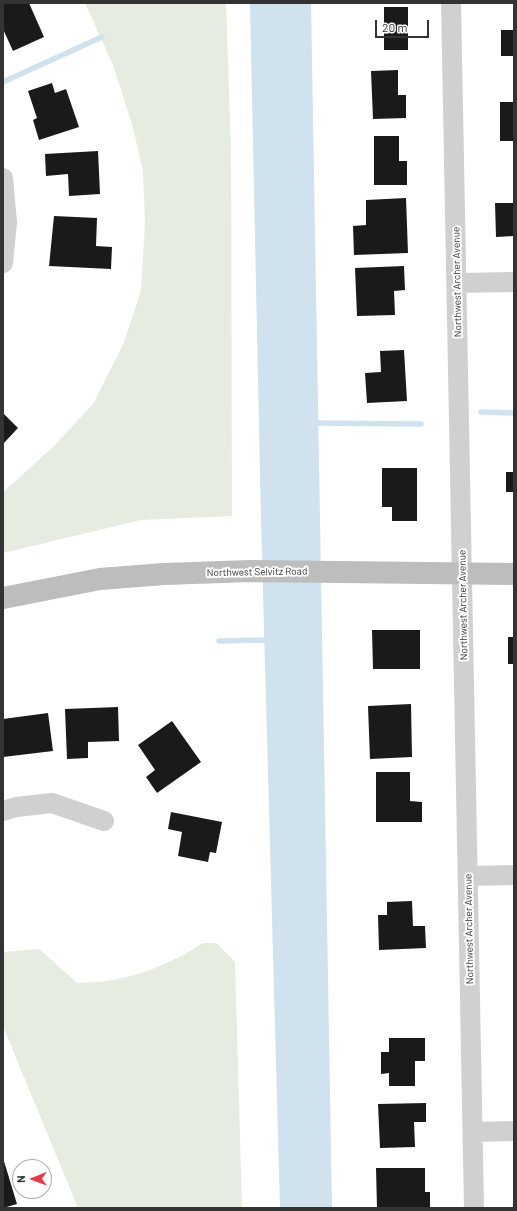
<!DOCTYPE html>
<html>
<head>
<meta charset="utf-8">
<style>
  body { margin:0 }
  #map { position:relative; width:517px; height:1211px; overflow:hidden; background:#fff; font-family:Barlow,sans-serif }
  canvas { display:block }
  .frame { position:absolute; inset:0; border:4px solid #333; pointer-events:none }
  .north { position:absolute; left:12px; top:1159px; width:40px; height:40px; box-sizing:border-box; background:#fff; border:1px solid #adadad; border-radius:50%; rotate:269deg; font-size:11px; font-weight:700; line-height:16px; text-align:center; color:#333 }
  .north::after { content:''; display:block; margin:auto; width:14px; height:18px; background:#e63946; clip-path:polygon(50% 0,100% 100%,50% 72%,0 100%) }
  .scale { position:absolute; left:375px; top:20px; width:54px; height:18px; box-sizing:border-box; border:2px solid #333; border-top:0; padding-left:5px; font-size:12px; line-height:14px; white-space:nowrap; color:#333; -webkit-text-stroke:3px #fff; paint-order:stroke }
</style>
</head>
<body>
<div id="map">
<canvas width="517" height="1211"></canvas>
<div class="frame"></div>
<div class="north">N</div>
<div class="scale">20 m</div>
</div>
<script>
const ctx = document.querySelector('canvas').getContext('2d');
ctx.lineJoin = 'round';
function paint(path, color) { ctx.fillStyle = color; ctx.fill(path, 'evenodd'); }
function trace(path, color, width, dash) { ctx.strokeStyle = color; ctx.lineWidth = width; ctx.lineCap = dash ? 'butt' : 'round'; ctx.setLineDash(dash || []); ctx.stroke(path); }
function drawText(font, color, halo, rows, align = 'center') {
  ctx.font = font + ' Barlow,sans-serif'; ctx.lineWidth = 4; ctx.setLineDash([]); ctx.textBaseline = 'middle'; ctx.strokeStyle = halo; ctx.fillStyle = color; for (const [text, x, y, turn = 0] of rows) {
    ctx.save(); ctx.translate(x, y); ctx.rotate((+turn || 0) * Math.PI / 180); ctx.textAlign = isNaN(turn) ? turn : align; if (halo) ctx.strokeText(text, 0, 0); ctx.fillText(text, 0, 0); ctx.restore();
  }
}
const green = new Path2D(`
  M85,3h141l5,146 1,367 -91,4 -138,33v-61l50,-45 40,-43 30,-59 18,-54 4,-68 -2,-52 -11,-47 -19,-59z
  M203,943h13l19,19 7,246h-164l-75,-182v-74l36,-3 38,34c45,0 88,-15 126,-40z`);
const water = new Path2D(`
  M250,3h61l21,1205h-52l-19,-688z`);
const stream = new Path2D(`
  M3,82l99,-45
  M481,412l33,1
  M312,423l109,1
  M219,641l45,-1`);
const building = new Path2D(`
  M3,3h26l15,34 -31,14 -10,-22z
  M384,7h24v43h-24z
  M501,30h13v26h-13z
  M398,70v25h8v23l-33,1 -2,-48z
  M52,83l3,10 11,-4 13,38 -40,13 -6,-20 4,-2 -9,-27z
  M500,102h14v39h-14z
  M374,136h25v25h8v24h-33z
  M98,151l2,43 -31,2 -1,-22 -22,2 -1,-22z
  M406,198l2,55 -54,2 -1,-29 13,-1v-25z
  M495,203h19v33l-18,1z
  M54,216l43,2 -1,28 16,1 -1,22 -62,-3z
  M404,266l1,24 -11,1 1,24 -38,1 -2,-48z
  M404,350l3,51 -40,2 -2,-30 16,-1 -1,-21z
  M3,413l15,15 -15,16z
  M382,468h35v53h-25v-14h-10z
  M506,472h8v20h-8z
  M372,630h48v39h-47z
  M508,637h6v27h-6z
  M411,704l1,53 -42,2 -2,-53z
  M118,707l1,34 -31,1v16l-21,1 -2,-50z
  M48,713l5,38 -50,6v-38z
  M172,721l29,41 -44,31 -11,-16 9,-7 -17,-25z
  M376,772h34v29l12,1v20h-46z
  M171,812l51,10 -6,31 -6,-1 -2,10 -30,-6 4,-24 -14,-3z
  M412,901l1,25h12l1,22 -47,2 -1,-35h9v-13z
  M389,1038h36v23h-10v25h-26v-13l-8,1v-22h8z
  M426,1103v19h-12l1,25 -35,1 -2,-44z
  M3,1158l14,46 -14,4z
  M376,1168h49v24h5v16h-53z`);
const street = new Path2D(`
  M451,3l23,1205
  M3,178l4,44 -4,41
  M457,283l57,-1
  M3,811l13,-4 36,-4 52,18
  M468,876l46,-1
  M473,1132l41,-1`);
const secondary = new Path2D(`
  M3,598l97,-19 64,-5 87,-3 263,3`);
const streetNames = [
  ["Northwest Archer Avenue",457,282,-91],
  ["Northwest Selvitz Road",257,572,-1],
  ["Northwest Archer Avenue",463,605,-91],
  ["Northwest Archer Avenue",469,929,-91]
];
paint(green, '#e6ecdf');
paint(water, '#cfe2ee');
trace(stream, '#cfe2ee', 5.5);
paint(building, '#1a1a1a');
trace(street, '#d0d0d0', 20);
trace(secondary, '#bdbdbd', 22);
drawText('10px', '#333', '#fff', streetNames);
</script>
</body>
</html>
